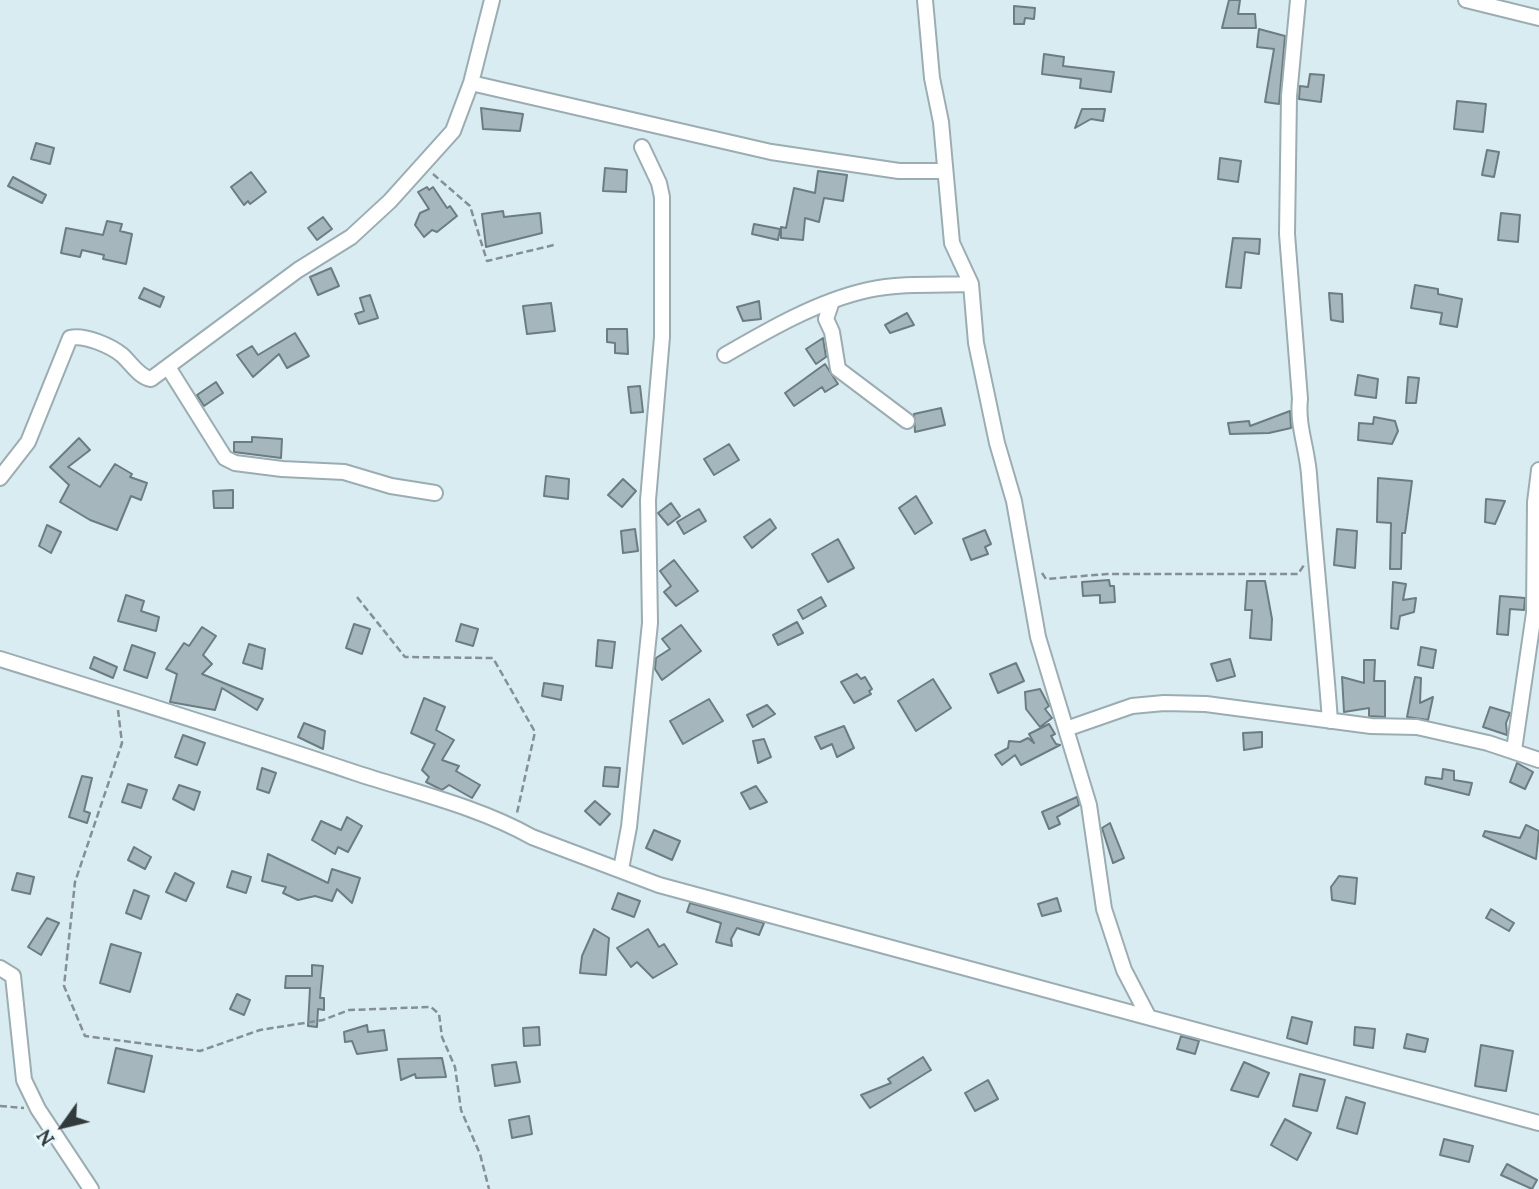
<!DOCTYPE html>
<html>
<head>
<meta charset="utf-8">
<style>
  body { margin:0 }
  #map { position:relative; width:1539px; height:1189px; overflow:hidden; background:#d9ecf2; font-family:Lora,serif }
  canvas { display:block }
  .north { position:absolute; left:28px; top:1091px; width:70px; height:70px; -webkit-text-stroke:5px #e6f9ff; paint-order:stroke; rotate:236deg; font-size:19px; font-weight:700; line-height:28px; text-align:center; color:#333a3c }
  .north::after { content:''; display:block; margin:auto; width:24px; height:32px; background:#333a3c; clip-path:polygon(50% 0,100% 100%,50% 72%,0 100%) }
</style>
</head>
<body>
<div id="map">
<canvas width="1539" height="1189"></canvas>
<div class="north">N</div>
</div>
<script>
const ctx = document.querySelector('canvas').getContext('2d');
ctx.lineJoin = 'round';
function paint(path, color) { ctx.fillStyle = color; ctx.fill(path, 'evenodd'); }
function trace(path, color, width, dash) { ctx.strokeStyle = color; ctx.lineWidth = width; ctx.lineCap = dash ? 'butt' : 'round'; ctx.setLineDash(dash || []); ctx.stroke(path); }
const building = new Path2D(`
  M1229,0h11l-2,14h17l1,14h-34z
  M1014,6l21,2 -1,11 -9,-1 -1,6h-10z
  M1259,29l26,7 -6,68 -14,-2 9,-53 -17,-2z
  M1044,54l20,3 -1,9 51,6 -3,20 -31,-4 1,-9 -39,-5z
  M1310,74l14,1 -3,27 -22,-3 1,-13 8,1z
  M1457,101l29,3 -3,28 -29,-3z
  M481,108l42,6 -3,17 -37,-2z
  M1082,109h23l-2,12 -12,-2 -16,9z
  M36,143l18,5 -4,16 -19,-5z
  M1487,150l12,2 -5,25 -12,-2z
  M1220,158l21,3 -3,21 -20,-3z
  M605,168l22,2 -1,22 -23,-1z
  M818,171l29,4 -4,26 -19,-3 -5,24 -14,-4 -2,22 -22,-2v-11l5,1 8,-40 21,5z
  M251,172l15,20 -16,12 -2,-3 -4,4 -13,-18z
  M13,177l33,18 -4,8 -34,-17z
  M427,187l2,3 4,-3 14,21 3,-2 7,10 -20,16 -5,-2 -8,7 -9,-12 5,-12 9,-4 -11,-17z
  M503,211l1,6 36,-4 2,20 -56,14 -4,-33z
  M1501,213l19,2 -2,27 -20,-2z
  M323,217l9,12 -15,11 -9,-12z
  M107,221l15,3 -2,7 12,3 -6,30 -23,-5 1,-4 -22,-5 -2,7 -19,-4 5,-25 37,7z
  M754,224l26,5 -2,11 -26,-6z
  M1233,238l27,1 -1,15 -14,-2 -4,36 -15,-1z
  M331,268l8,18 -21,9 -8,-18z
  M1415,285l23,4v5l24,5 -5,28 -17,-3 2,-11 -31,-5z
  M144,288l20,9 -4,10 -21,-9z
  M1329,293l13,1 1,28 -12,-2z
  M370,295l8,23 -19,6 -4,-10 9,-3 -4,-13z
  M759,301l2,18 -18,2 -6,-14z
  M551,303l4,28 -28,3 -4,-28z
  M907,313l7,12 -24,8 -5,-8z
  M607,329h20l1,25 -13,-1v-10l-8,-1z
  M295,333l14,23 -22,12 -8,-14 -26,23 -16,-22 15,-9 6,9z
  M823,338l3,19 -10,7 -10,-15z
  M825,364l13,20 -13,8 -3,-5 -28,19 -9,-13z
  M1358,375l20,4 -2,19 -21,-3z
  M1408,377l11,1 -3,25h-10z
  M216,382l7,11 -19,13 -7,-11z
  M640,386l3,26 -12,1 -3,-26z
  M941,408l4,17 -30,7 -1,-18z
  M1290,411l1,17 -22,5 -39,1 -2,-11 21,-2 1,5z
  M1374,417l21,4 3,10 -6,13 -34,-4 1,-17 14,1z
  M252,437l30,2 -1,19 -47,-6v-10h18z
  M79,438l11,12 -22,17 32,20 15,-23 17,10 -2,3 17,6 -6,17 -10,-4 -14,34 -27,-10 -30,-18 9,-17 -19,-18z
  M729,444l10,16 -25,15 -10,-16z
  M546,476l23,3 -1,20 -24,-3z
  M1378,478l34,3 -7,52h-3l-1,36h-11l1,-46 -14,-1z
  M623,479l13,12 -14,16 -14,-12z
  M233,490v18h-19l-1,-17z
  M916,496l16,27 -17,11 -16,-26z
  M1486,499l19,2 -10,23 -10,-2z
  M671,503l9,13 -12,9 -10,-12z
  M699,509l7,12 -22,13 -7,-12z
  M770,519l6,9 -24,20 -8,-11z
  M47,525l14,7 -10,21 -12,-7z
  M635,529l3,22 -15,2 -2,-22z
  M1337,529l20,2 -2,37 -21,-3z
  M985,530l6,14 -6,3 3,7 -17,6 -8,-21z
  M838,539l16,29 -26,14 -16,-28z
  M674,560l24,31 -22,15 -12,-14 7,-6 -11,-15z
  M1109,580l1,6h4l1,16 -15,1v-8l-17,1 -1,-14z
  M1247,581h18l7,38 -1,21 -21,-2 2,-28h-7z
  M1393,582l13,2 -3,16 13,-2 -2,14 -14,4 -2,13 -7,-1z
  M126,595l18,6 -3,10 18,6 -3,14 -38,-10z
  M1500,596l25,2 -1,12 -14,-1 -2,26 -11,-1z
  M821,597l5,9 -23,13 -5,-9z
  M797,622l6,11 -25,12 -5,-10z
  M354,624l16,5 -8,25 -16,-6z
  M461,624l17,5 -5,17 -17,-5z
  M681,625l20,26 -39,29 -7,-11 1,-11 14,-9 -8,-10z
  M202,627l14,9 -13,19 9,9 -10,10 61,25 -6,11 -35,-22 -7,22 -45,-8 7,-28 -11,-5 18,-26 5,3z
  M598,640l17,2 -3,26 -16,-2z
  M249,644l16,5 -3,20 -19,-6z
  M132,645l23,8 -8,25 -23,-8z
  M1421,647l15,3 -3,18 -15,-3z
  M94,657l23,10 -4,11 -23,-10z
  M1230,659l5,17 -18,5 -6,-17z
  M1364,660h11l-1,21h11v36l-16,-1v-8l-25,4 -2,-35 22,6z
  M1016,663l8,18 -26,12 -8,-19z
  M857,674l4,5 4,-2 7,12 -3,2 2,3 -17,9 -13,-21z
  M1415,677l6,1 -1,25 13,-6 -5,23 -21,-3z
  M933,679l18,29 -35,23 -18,-30z
  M544,683l19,3 -2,14 -19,-4z
  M1040,689l9,17 -4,3 7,9 -12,9 -14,-18 -1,-17z
  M424,698l21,9 -9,23 18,10 -12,20 17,6 -3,5 24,14 -8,13 -23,-13 -7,5 -16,-8 3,-5 -7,-7 13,-26 -24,-11z
  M709,699l14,22 -40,23 -13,-23z
  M767,705l8,9 -22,13 -6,-12z
  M1490,707l20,6 -4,10 1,12 -24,-8z
  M304,723l21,8 -2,18 -25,-12z
  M1049,724l6,10 -4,2 5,8 4,1 -39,20 -6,-10 -13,10 -7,-10 13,-7 1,-7 11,1 8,-4 6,5 -5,-9z
  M844,726l10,22 -17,9 -5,-13 -11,5 -6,-12z
  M1262,732v15l-18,3 -1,-17z
  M183,735l22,8 -8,22 -22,-8z
  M764,739l7,18 -13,6 -5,-22z
  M1517,763l16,9 -8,17 -15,-7z
  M605,767l15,1 -2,19 -15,-1z
  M262,768l14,5 -7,20 -12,-4z
  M1443,769l11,2v9l18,3 -3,12 -44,-11 1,-7 16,2z
  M82,776l10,2 -8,33 6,2 -3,10 -18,-6z
  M128,784l19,6 -6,18 -19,-6z
  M179,785l21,7 -6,18 -21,-11z
  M756,786l11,16 -17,7 -9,-16z
  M1077,797l2,8 -22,12 3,7 -11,5 -7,-17z
  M595,801l15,13 -10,11 -15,-14z
  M347,817l15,9 -14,26 -10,-5 -3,7 -23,-14 9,-19 20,9z
  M1110,823l14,35 -11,5 -11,-35z
  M1526,825l13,6 -3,28 -53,-23 2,-5 35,7z
  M654,830l26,11 -8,19 -26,-12z
  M134,847l17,10 -6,12 -17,-9z
  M268,854l60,29 4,-14 28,9 -8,25 -15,-14 -5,12 -17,-5 -17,4 -15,-7 3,-6 -24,-6z
  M232,871l19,6 -5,16 -19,-6z
  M17,873l17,4 -4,17 -18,-4z
  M175,873l19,10 -8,18 -20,-9z
  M1339,876l18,2 -2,26 -23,-4 -1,-13z
  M134,890l15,6 -8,23 -15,-6z
  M618,893l22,8 -6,16 -22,-8z
  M1057,898l4,13 -19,5 -4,-12z
  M690,903l74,20 -5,12 -22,-7 -6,11 1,7 -16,-4 5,-19 -34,-11z
  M1491,909l23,14 -5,8 -23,-13z
  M47,918l12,5 -18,32 -13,-8z
  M594,929l15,9 -3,37 -26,-2 2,-17z
  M648,929l11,18 5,-3 13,20 -24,14 -16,-16 -6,5 -14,-19z
  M111,944l30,9 -11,39 -30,-9z
  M312,965l11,1 -3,32h4v12l-6,-1 -1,18 -9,-1 2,-38h-25l1,-12h26z
  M237,994l13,6 -6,15 -14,-6z
  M1292,1017l20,5 -5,22 -20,-6z
  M367,1025l1,7 16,-2 3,20 -30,4 -5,-13 -7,1 -1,-10z
  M539,1027l1,18 -16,1 -1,-18z
  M1355,1027l20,2 -2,19 -19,-3z
  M1407,1034l21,5 -3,13 -21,-4z
  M1181,1036l18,5 -4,13 -18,-5z
  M1481,1045l32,6 -7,40 -31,-5z
  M116,1048l36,8 -8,36 -36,-9z
  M923,1057l8,13 -61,38 -9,-13 30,-12 -3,-4z
  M442,1058l4,19 -30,1 -1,-4 -14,6 -3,-21z
  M516,1062l4,20 -25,4 -3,-21z
  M1244,1062l25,11 -11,24 -27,-7z
  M1300,1074l25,6 -8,31 -24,-5z
  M988,1080l10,19 -23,12 -10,-18z
  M1346,1097l19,6 -8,31 -20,-6z
  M529,1116l3,18 -20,4 -3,-18z
  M1285,1119l26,14 -14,27 -26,-15z
  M1444,1139l29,7 -4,16 -29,-7z
  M1507,1164l30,16 -5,9 -31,-14z`);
const path = new Path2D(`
  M433,174l37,32 17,55 67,-16
  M1042,573l4,6 61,-5h191l6,-9
  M357,597l48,60 88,1 42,74 -18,81
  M118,710l4,33 -47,139 -11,104 21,50 115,15 60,-21 63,-10 26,-10 82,-3 8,7 3,23 13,30 6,43 19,44 9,35
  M0,1106l24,2`);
const minor = new Path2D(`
  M925,0l7,78 9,44 11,121 19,41 5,59 21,100 17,58 24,136 51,168 15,104 20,61 24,46
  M1298,0l-9,96 -2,138 13,165c-3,26 7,49 9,75 6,82 15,165 21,247
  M1466,0l73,18
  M471,83l300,69 128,19h46
  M831,304l-5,15 6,13 6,37 69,52
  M725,355c43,-25 93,-54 143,-65 32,-7 70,-5 103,-6
  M168,367l57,91 10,5 47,6 62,3 47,14 44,7
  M0,478l28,-36 42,-104c14,-4 41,8 52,17 9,8 17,22 29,24l147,-109 53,-33 39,-36 63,-70 18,-48 21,-83
  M0,659c119,37 238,74 356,114 58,19 123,34 176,64l127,48 880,238
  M1066,729l66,-23 32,-3 42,1 165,22 46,1 71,16 51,17
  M1514,750l20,-137 1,-111 4,-32
  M621,869l8,-42 21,-204 -2,-123 14,-163v-140l-3,-14 -17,-36
  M0,968l13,8 11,104 14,29 53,80`);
paint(building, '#a5b7bd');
trace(building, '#6c7d82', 2);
trace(minor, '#9badb2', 18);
trace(path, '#849094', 2.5, [7, 3.5]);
trace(minor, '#fff', 14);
</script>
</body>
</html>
